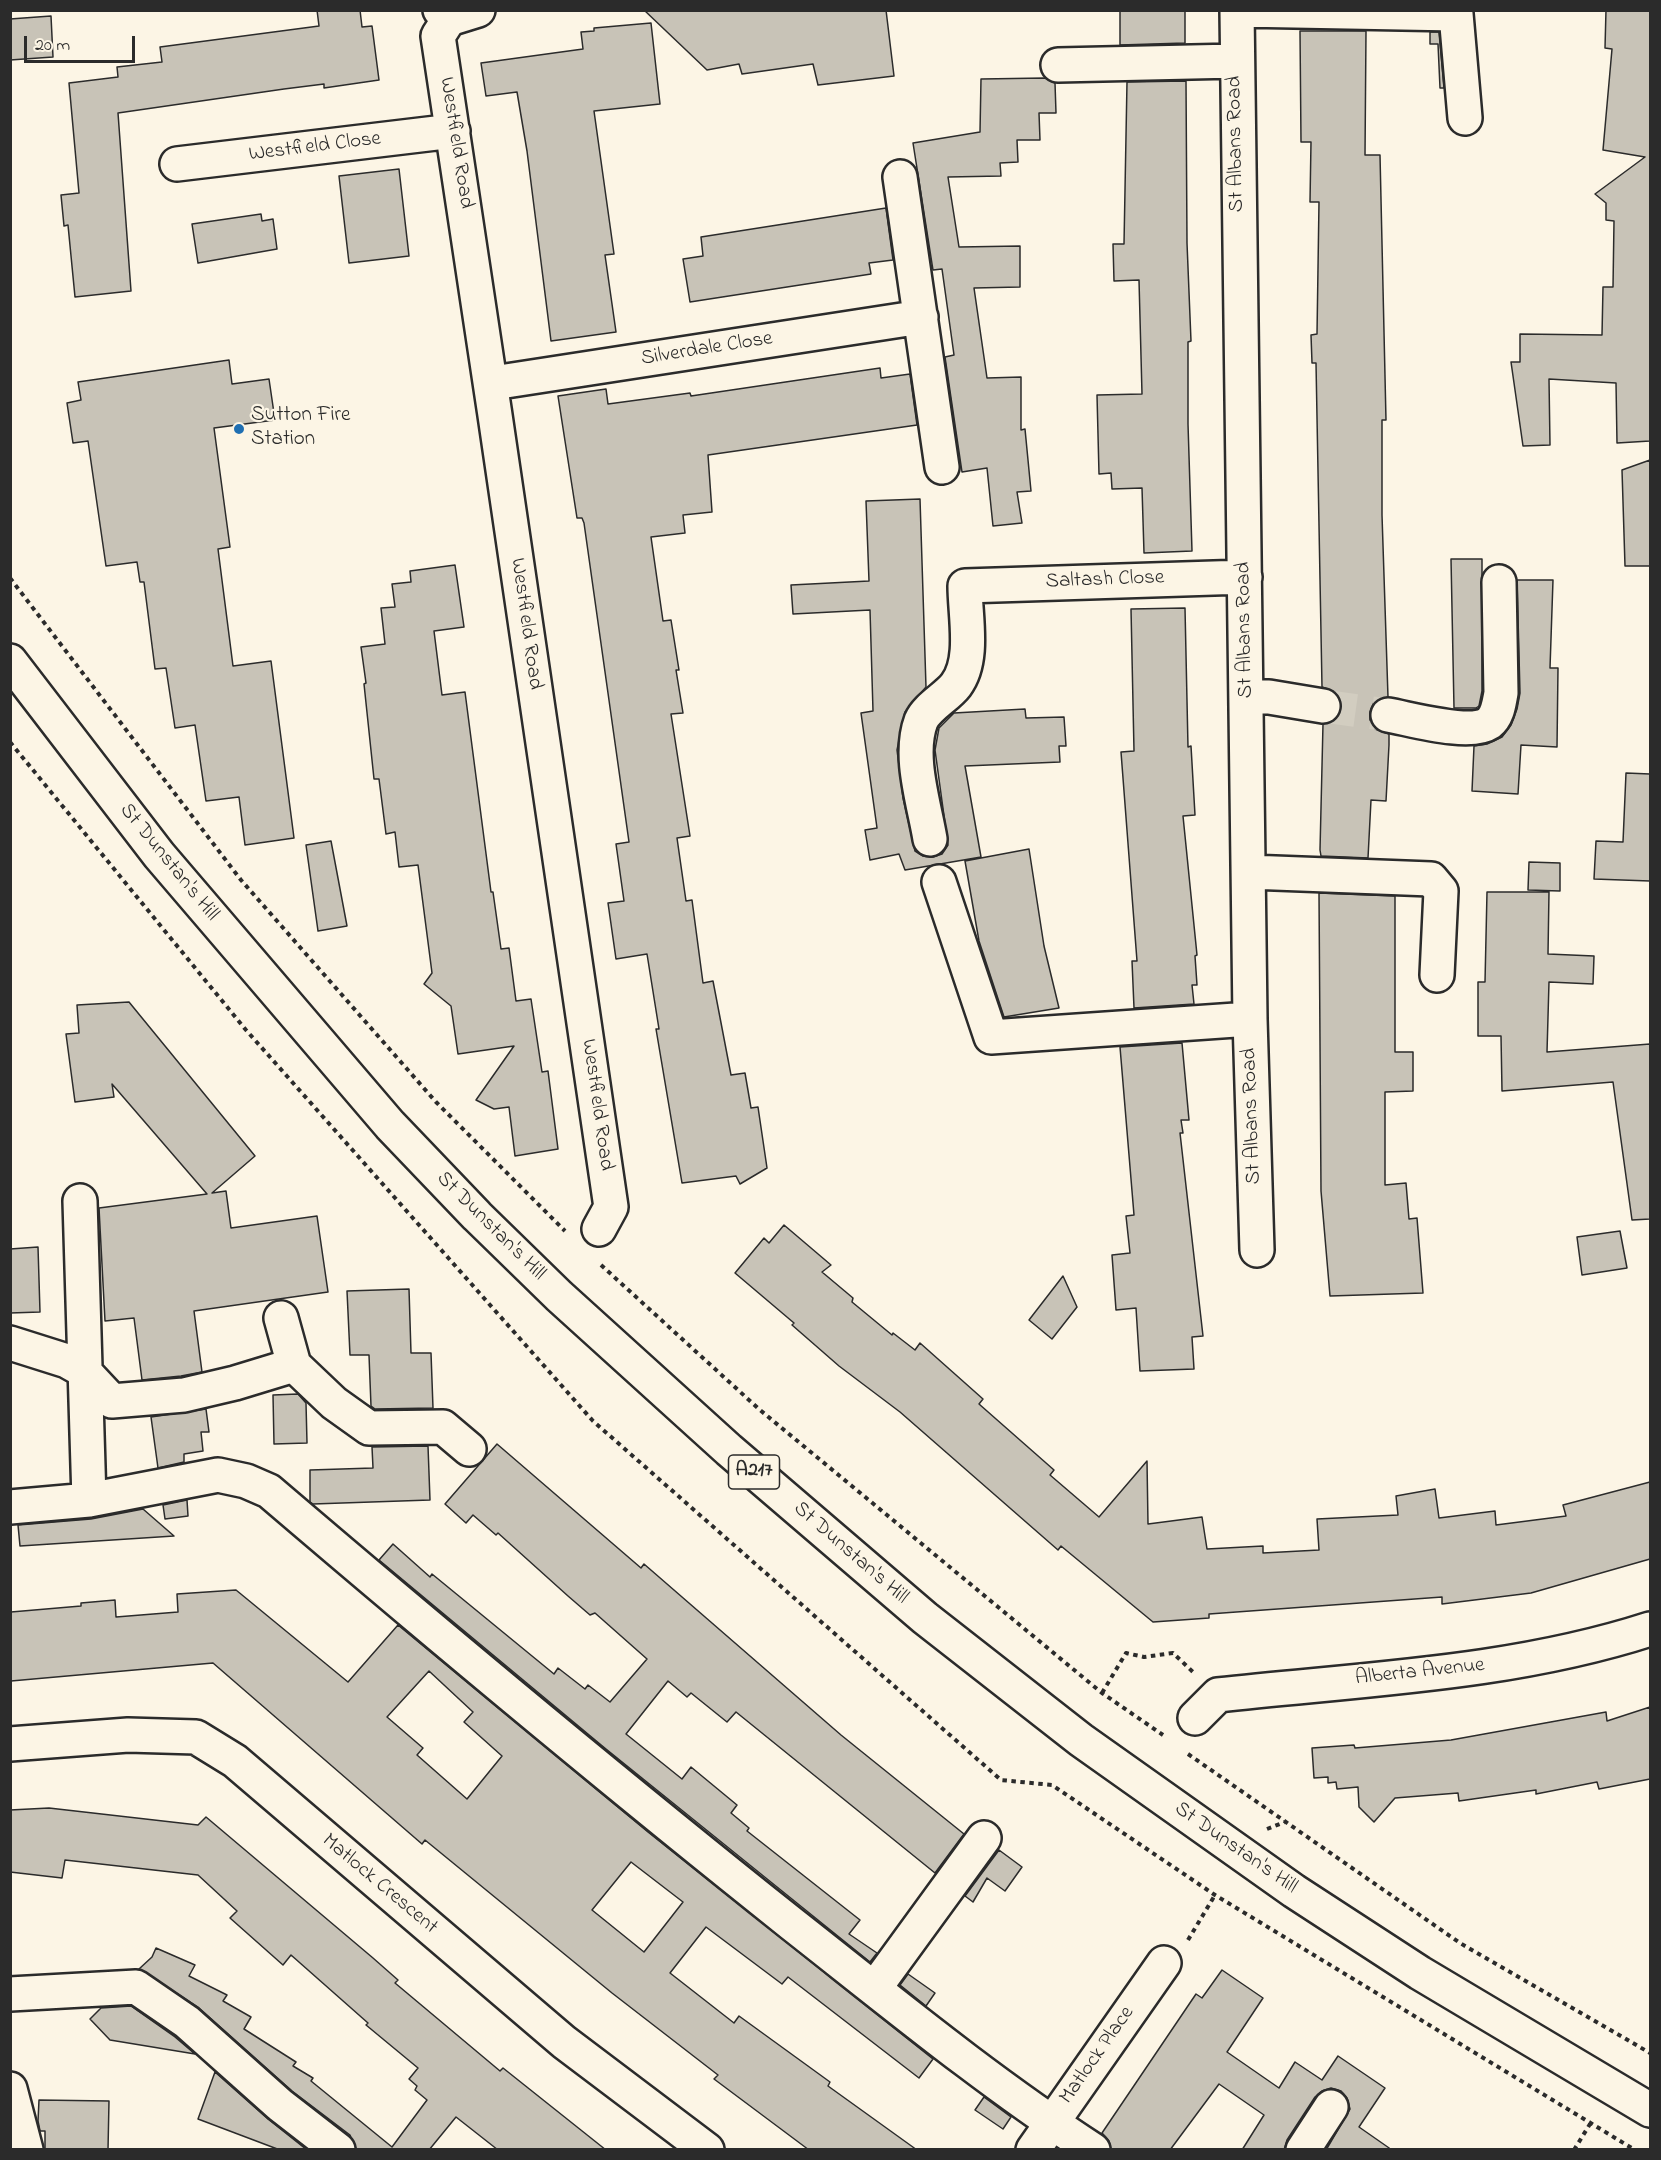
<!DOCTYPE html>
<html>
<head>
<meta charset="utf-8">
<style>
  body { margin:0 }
  #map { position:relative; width:1661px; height:2160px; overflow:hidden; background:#fcf5e5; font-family:"Indie Flower",sans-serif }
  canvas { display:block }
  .frame { position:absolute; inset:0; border:12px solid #2b2b2b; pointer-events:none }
  .scale { position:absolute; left:24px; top:36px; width:111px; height:27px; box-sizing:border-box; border:3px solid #2b2b2b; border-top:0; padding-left:8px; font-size:18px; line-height:21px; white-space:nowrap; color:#2b2b2b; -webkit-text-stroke:4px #fcf5e5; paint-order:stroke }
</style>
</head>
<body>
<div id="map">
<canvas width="1661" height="2160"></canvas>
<div class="frame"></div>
<div class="scale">20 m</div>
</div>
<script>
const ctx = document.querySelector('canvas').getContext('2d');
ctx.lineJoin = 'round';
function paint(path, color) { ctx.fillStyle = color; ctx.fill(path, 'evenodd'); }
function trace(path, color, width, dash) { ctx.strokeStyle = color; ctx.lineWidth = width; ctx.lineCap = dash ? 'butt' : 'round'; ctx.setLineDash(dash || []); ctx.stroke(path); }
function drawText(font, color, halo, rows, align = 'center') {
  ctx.font = font + ' "Indie Flower",sans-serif'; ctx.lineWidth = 4.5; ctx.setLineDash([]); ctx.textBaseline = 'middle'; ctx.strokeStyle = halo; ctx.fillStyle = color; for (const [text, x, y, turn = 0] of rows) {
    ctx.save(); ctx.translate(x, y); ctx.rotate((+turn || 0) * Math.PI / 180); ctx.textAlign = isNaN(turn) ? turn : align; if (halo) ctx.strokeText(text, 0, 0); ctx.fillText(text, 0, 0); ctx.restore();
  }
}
const building = new Path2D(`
  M317,10h43l2,17 10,-1 7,54 -55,8v-4l-40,5 -166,24 13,178 -56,6 -7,-72 -4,1 -3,-31 18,-2 -10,-110 49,-6 -1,-10 45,-5 -2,-15 159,-21z
  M644,10h242l8,66 -76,9 -5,-21 -71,10 -3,-10 -32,6z
  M1120,10h65v33l-65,2z
  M1606,10h44v431l-33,2 -1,-60 -67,-4 1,66 -27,1 -12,-84h9v-28l82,1 1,-48h10l1,-66 -8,-1v-17l-11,-9 50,-37 -42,-7 9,-101 -7,-1z
  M51,16l2,41 -43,3v-41z
  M651,23l9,81 -66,7 20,143 -9,1 11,77 -65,9 -24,-190 -10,-59 -31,4 -5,-33 102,-14 -2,-17 13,-1v-3z
  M1300,31h66l-1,124h15l6,265h-4v95l6,182 -14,5 -4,10v8l5,9 14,5v11l-3,56 -15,-1 -3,58 -47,-2 -1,-6 3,-126 14,-6 5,-10 -1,-8 -6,-8 -13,-5 -6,-324h-4l-1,-28 6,-1 2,-132h-9l1,-60h-10z
  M1430,32h9l5,56h-4l-2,-44h-8z
  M1045,78l10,5 1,30h-17l1,27h-23l1,22 -18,1 1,13 -53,1 11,70 61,-1v41l-46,1 13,90 34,-1v53l4,-1 6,62 -14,1 5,31 -29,3 -6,-58 -25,4 -17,-115 9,-2 -12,-86 -9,1 -20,-127 67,-11 1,-53z
  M1186,81l1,162 4,98 -3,1v82l4,127 -48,2 -2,-65 -30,1 -1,-16 -12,1 -2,-79 45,-1 -3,-114 -25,1 -1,-37h11l3,-162z
  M399,169l10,87 -60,7 -10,-87z
  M886,208l7,52 -24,3 2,11 -181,28 -7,-43 20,-3 -2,-19z
  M261,214l1,7 11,-2 4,30 -79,14 -6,-39z
  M229,360l3,24 37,-5 6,41 -61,8 16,119 -12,2 15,117 38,-5 23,177 -49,7 -6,-48 -33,4 -11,-76 -20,3 -9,-60 -11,1 -11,-87h-4l-3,-20 -31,4 -18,-125 -15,2 -6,-40 14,-3 -3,-18z
  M880,368l1,10 29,-4 7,51 -209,30 4,57 -29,3 2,18 -34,4 12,84 8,-1 8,50h-3l7,43 -12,1 19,122 -13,2 9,63 6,-1 11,83 10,-2 18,94 14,-2 6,35 7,-1 9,61 -27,16 -4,-8 -54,7 -26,-154h3l-12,-75 -31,5 -8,-56 16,-2 -8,-57 13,-2 -45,-319 -2,-5h-5l-19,-122 48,-7 2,15 82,-11 1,3z
  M1650,460v106h-25l-3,-96z
  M920,499l6,188 -21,25 -8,38 6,48 12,53 8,5 10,1 9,-3 6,-9 -13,-95 4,-22 15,-15 71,-4 1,9 38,-1 2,29h-7l1,16 -95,4 16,91 -76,13 -6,-16 -29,6 -5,-30 12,-2 -16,-115 12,-2 -3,-101 -77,4 -2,-29 78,-4 -3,-80z
  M1451,559h31v132l-3,15 -3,2h-22z
  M455,565l9,62 -30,4 8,64 23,-3 26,200h2l8,57 8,-1 7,53 15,-2 11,73 6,-1 10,78 -43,7 -6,-49 -15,2 -18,-9 38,-54 -56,8 -7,-48 -27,-22 8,-11 -14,-108 -19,2 -4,-35 -9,2 -7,-55h-5l-10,-95 2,-1 -5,-36 24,-3 -4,-36 14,-1 -3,-23 19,-2 -1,-11z
  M1517,580h36l-3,88h8l-1,79 -36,-2 -3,49 -46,-3 2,-45 13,-2 15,-7 9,-12 6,-16 3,-16z
  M1185,608l3,139 3,-1 4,69 -12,1 14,139 -2,1 2,29h-5l2,19 -60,4 -2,-47h5l-16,-209 13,-1 -3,-142z
  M1626,773l24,1v107l-56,-2 2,-38 27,1z
  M331,841l16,85 -29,5 -12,-86z
  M1029,849l15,97 15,62 -55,9 -25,-76 -14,-80z
  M1529,862l31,1v28l-32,-1z
  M1487,892h62l-1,62 46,2 -1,28 -44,-2 -2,70 103,-8v175l-18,1 -19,-138 -111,9 -1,-55h-23v-54h7z
  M1319,893l76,3v156h18v39l-28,1v93l21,-2 3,36 8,-1 6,75 -93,3 -9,-105z
  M129,1002l126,154 -43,37 14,-2 5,37 86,-12 11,76 -134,19 8,61 -21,4 -39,4 -8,-62 -29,3 -6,-113 108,-14 -95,-110 2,13 -39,5 -9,-68 13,-1 -2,-28z
  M1182,1043l7,77h-8l2,13h-3l23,203 -11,1 2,32 -54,2 -4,-63 -20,2 -4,-55 18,-2 -4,-37 8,-1 -14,-168z
  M784,1225l47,40 -9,7 31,26 -1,4 40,33 1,-2 22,17 5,-7 63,56 -4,5 75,66 -4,5 49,42 48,-56 1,63 54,-7 5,32 56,-3v7l56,-3 -2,-31 81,-4 -2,-19 39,-7 4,29 56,-7 1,14 70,-9 -3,-11 87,-23v77l-119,34 -89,11v-7l-233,17v4l-56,4 -92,-76 -3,4 -158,-138 -61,-46 -47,-41 2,-2 -59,-50 29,-35 5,5z
  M1620,1231l7,37 -45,7 -5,-38z
  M38,1247l2,65 -30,1v-64z
  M1063,1276l14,31 -25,32 -23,-19z
  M409,1289l2,64h20l2,55 -58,1 -4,-3 -2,-51h-19l-3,-64z
  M298,1394l8,9 1,40 -33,1 -1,-49z
  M206,1409l3,23h-8l2,19 -19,3v8l-26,6 -7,-51z
  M497,1444l144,124 3,-4 197,171 123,99 -29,39 -199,-161 -9,10 -36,-29 -4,4 -19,-16 -42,53 56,45 9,-12 46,38 -6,8 18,15 -2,3 113,89 -11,14 28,19 -7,9 -264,-213 -227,-189 14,-16 37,33 2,-3 122,100 4,-6 27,21 3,-4 22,17 37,-43 -52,-46 -5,2 -22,-19 -70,-63 -2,2 -23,-20 -7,8 -21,-19z
  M428,1446l2,54 -117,4 -3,-2v-32l63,-2 -1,-21z
  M187,1500l1,16 -23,3 -2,-14z
  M143,1509l31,27 -154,10 -2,-21 73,-6z
  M236,1590l112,92 50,-57 250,207 285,227 -14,19 -131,-101 -6,7 -76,-57 -36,46 64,50 5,-7 91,66 -2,4 89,64h-108l-95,-71 4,-4 -106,-82 -187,-153 -3,4 -209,-181 -202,18v-69l70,-6v-3l34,-3 1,17 62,-5 -1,-18zM429,1671l44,41 -9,10 38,34 -35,43 -50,-44 6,-7 -36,-31zM631,1862l52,40 -39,50 -52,-42z
  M1650,1707v72l-51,10 -2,-7 -61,12v-4l-77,11 -1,-8 -63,5 -21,24 -15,-15 -1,-20 -21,2 -1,-7 -8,1v-6l-14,1 -2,-30 42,-3 1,3 96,-8 155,-28 1,9z
  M49,1808l149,17 8,-8 167,141 25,22 -3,3 105,88 3,-3 103,82h-108l-42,-33 -27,33h-73l-6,-15 -58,-44 -93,-83 -60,-39 13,-12 4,-9 39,17 -6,11 38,19 -4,6 28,16 -7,12 52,33 -3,4 20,12 -2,3 81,66 35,-47 -12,-10 2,-4 -8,-7 9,-11 -52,-43 2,-2 -77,-68 -8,10 -53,-47 7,-7 -39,-36 -133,-15 -3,18 -52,-6v-62z
  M999,1850l23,17 -17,24 -18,-13 -14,24 -8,-6z
  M1222,1970l41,28 -36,54 52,36 16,-26 27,18 16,-24 47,32 -26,39 33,23h-66l24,-41 -3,-11 -6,-7 -10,-3 -9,3 -7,6 -28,43 -3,10h-42l22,-35 -45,-31 -49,66h-59l-2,-9 -7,-8 94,-139 6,4z
  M908,1974l27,19 -9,13 -26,-21z
  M131,2006l44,31 20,17 -85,-14 -20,-21 11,-11z
  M215,2072l53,47 39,31h-27l-82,-31z
  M984,2097l27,20 -8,12 -28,-19z
  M39,2100l70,1 -1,49h-63v-19h-5l-2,-10z`);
const minorTunnel = new Path2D(`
  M1323,706l65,9`);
const path = new Path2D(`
  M10,578l231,302 195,222 129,129
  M10,742l236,288 347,391 408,359 51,5 163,110 420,255
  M601,1265l159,145 342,283 61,42
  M1102,1693l24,-40 18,4 29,-4 20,19
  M1188,1754l272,189 190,110
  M1267,1829l18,-7
  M1188,1940l27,-45
  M1574,2150l16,-26`);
const minor = new Path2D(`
  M440,10l9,9 -11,17c60,390 115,781 173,1171l-12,22
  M1237,10l13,1009 7,231
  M1240,10l216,4 9,104
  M449,19l29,-9
  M1058,65l178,-4
  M177,164l276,-33
  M900,177l42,290
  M493,383l428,-66
  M1246,697h23l54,9
  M1388,715c23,4 82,21 101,8 9,-7 10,-20 12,-30l-2,-111
  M930,839c-6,-36 -22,-83 -9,-118 6,-14 26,-24 35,-36 19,-25 9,-69 9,-99l280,-9
  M1249,872l182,7 10,12 -4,84
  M939,882l52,155 259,-18
  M80,1201l9,299
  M281,1318l13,47 40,38 35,25 74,-1 26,22
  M10,1343l57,18 16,9 29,31 72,-6 51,-12 59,-18
  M10,1507l79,-7 129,-25 28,6 23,10c172,147 346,292 523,433 98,77 196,158 301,226
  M1195,1718l23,-23c145,-16 293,-21 432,-66
  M10,1744l118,-9 68,2 39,24 329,281 143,108
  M874,1989l110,-151
  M10,1994l126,-7 51,35 93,83 58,45
  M10,2089l16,61
  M1033,2150l131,-187
  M1303,2150l28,-43`);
const highway = new Path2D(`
  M10,661l149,194 231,270 87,91 82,80 170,154 196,168 156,122 213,151 126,82 230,137`);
const markers = [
  [239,429,6,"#1f6fb2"]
];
const shields = [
  [754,1472,51]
];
const shieldNames = [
  ["A217",754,1472]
];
const streetNames = [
  ["Westfield Road",455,143,81],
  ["St Albans Road",1237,144,-91],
  ["Westfield Close",315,148,-7],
  ["Silverdale Close",707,350,-9],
  ["Saltash Close",1105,581,-2],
  ["Westfield Road",525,624,82],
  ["St Albans Road",1246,630,-91],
  ["St Dunstan's Hill",168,863,51],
  ["Westfield Road",596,1105,82],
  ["St Albans Road",1253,1116,-92],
  ["St Dunstan's Hill",490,1227,45],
  ["St Dunstan's Hill",850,1554,41],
  ["Alberta Avenue",1420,1673,-6],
  ["St Dunstan's Hill",1235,1849,35],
  ["Matlock Crescent",379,1885,40],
  ["Matlock Place",1098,2056,-55]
];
const poiNames = [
  ["Sutton Fire",251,417],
  ["Station",251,441]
];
paint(building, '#c8c3b7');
trace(building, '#2b2b2b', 1.5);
trace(minorTunnel, '#d2cdc0', 33, [33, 16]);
trace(minor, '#2b2b2b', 38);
trace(highway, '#2b2b2b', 38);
trace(path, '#2b2b2b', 4, [4.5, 4.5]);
trace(minor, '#fcf5e5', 33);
trace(highway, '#fcf5e5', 33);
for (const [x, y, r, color] of markers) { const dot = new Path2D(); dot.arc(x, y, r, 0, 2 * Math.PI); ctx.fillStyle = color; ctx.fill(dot); trace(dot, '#fcf5e5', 2); }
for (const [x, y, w] of shields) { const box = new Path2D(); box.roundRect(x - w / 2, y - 17, w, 34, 4.5); ctx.fillStyle = '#fcf5e5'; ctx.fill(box); trace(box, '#2b2b2b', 1.5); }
drawText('bold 20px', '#2b2b2b', null, shieldNames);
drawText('21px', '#2b2b2b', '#fcf5e5', streetNames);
drawText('21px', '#2b2b2b', '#fcf5e5', poiNames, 'left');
</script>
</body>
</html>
